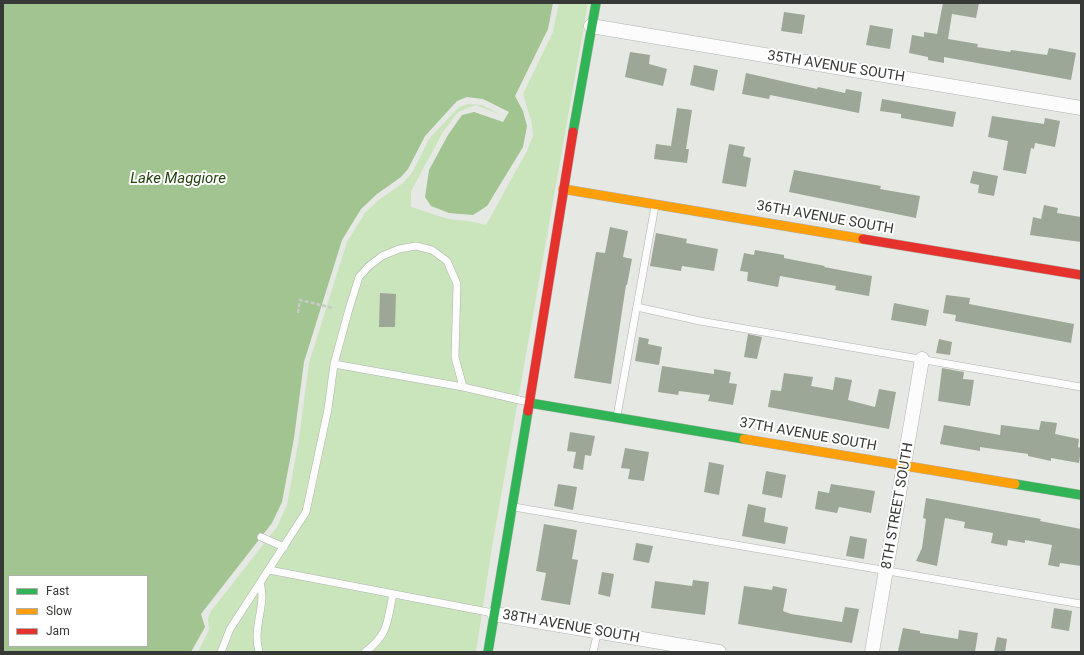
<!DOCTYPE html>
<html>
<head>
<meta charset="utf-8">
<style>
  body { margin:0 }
  #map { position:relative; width:1084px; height:655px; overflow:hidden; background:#e5e8e3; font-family:Roboto,sans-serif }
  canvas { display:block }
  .frame { position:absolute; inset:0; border:4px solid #363935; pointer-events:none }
  .legend { position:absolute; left:8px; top:575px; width:140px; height:72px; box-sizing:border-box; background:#fff; border:1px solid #afb0ae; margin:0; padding:5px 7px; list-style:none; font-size:12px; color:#363935 }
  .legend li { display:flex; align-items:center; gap:8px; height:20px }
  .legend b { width:20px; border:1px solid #afb0ae }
</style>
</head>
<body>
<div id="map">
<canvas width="1084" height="655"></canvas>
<div class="frame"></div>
<ul class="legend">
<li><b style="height:5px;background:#30b455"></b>Fast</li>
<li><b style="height:5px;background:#ff9f0a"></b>Slow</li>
<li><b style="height:5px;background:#e5322d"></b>Jam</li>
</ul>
</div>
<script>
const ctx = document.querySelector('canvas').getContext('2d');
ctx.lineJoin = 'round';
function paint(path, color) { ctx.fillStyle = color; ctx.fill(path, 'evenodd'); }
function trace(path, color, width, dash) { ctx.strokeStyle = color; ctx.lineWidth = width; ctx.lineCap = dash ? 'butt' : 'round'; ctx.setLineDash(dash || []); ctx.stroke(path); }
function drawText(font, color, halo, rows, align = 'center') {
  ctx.font = font + ' Roboto,sans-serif'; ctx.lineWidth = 4; ctx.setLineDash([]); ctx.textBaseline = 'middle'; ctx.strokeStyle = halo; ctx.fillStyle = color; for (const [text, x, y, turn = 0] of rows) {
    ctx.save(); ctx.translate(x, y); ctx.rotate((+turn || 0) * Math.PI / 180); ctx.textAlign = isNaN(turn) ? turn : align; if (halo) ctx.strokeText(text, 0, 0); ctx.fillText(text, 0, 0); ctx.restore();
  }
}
const green = new Path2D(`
  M559,3h29l-96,544 -16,105h-278l11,-22 -1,-12 3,-7 66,-84 10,-22 12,-66 10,-76 38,-121 18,-29 15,-14 23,-16 9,-10 17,-34 30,-32 9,-3 14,1 19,10 -25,-10 -18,7 -15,20 -32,59v16l37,12 20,2 18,4 41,-74 6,-15 -1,-12 -9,-30 30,-62z`);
const water = new Path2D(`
  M3,3h550l-5,26 -33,67 8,15 4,15 -4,21 -36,59 -14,9 -24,-2 -18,-7 -6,-9 4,-27 19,-35 14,-20 12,-3 29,10 6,-10 -26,-13 -16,-2 -10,4 -32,35 -17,33 -7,8 -24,17 -16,15 -19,31 -38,122 -10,76 -12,64 -10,21 -71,91 4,13 -14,25h-188zM9,576h138v70h-138z`);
const building = new Path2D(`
  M943,3h36l-3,15 -24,-4 -4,25 30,5 -1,3 33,5 1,-2 36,5 2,-7 27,5 -5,27 -127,-23v6l-16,-3v-3l-19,-4 3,-18 12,2v-5l13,2z
  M784,12l21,3 -3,19 -21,-3z
  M870,25l23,4 -3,20 -24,-4z
  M630,52l20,3 -1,9 18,5 -4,17 -38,-9z
  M694,65l24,5 -4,21 -24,-6z
  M746,73l71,16 1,-2 27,6 1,-4 16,3 -3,21 -89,-18 -1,4 -27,-5z
  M882,99l74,13 -3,15 -52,-9v-4l-21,-3z
  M677,108l15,2 -6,39h3l-2,14 -33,-4 2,-15 15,2z
  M992,116l52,8 1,-6 15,3 -5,26 -20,-4 -1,6 -3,-1 -5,26 -23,-4 5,-29 -20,-4z
  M729,144l16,3 -2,9 8,2 -5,29 -24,-4z
  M794,170l87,16 -1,3 40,7 -4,22 -127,-26z
  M973,171l25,5 -4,20 -16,-3 1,-8 -9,-2z
  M1044,205l14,3 -1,5 24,4v25l-51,-7 3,-18 8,2z
  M610,227l18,4 -5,26 9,2 -5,26h-1l-15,99 -37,-6 22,-126 9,1z
  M656,233l31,6 -1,4 32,6 -4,22 -32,-5 -1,5 -31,-5z
  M755,250l29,5v3l41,8 -1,1 48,9 -3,20 -34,-6 1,-4 -56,-10 -2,11 -31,-6 1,-9 -8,-1 4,-18 10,2z
  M380,293l16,1 -1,33h-16z
  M946,295l24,3 -1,6 105,20 -3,19 -116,-22 1,-6 -13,-2z
  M894,303l35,7 -3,16 -35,-6z
  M748,334l14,3 -5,22 -13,-2z
  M639,337l10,2 -1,5 14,3 -3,18 -24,-4z
  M939,339l13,3 -2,13 -14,-2z
  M662,366l52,8v-5l17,3 -2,11 8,1 -4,21 -25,-4 2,-6 -31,-4 -1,4 -20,-3z
  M942,368l22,4 -1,7 11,1 -4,26 -32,-5z
  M784,373l29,4 -2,9 22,4 2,-13 17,3 -4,20 27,7 4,-18 17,3 -7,37 -121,-22 3,-17 10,1z
  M1041,421l16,2 -2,11 24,5 -1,8 3,1v2l-2,13 -28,-5v3l-23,-5v-2l-48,-7v4l-40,-7 4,-19 56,10 1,-10 38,5z
  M570,432l25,4 -4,20 -6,-1 -2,15 -10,-2 3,-16 -9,-1z
  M625,448l24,4 -5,29 -16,-2 2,-10 -9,-1z
  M709,462l15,3 -5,30 -15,-3z
  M766,471l20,4 -4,23 -20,-4z
  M558,484l19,3 -4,23 -19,-4z
  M831,484l44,7 -4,22 -32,-6 -2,6 -22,-4 3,-18 11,2z
  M926,498l115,21 -1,2 41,8v37l-21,-3 -1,4 -11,-2 4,-20 -27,-5v3l-17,-3 -1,6 -16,-3 2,-10 -29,-5 1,-6 -20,-4 -8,48 -21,-5 6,-13 4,-29 -3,-1z
  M748,504l18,4 -2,14 24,5 -3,17 -43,-8z
  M544,524l33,6 -5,29 6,1 -8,45 -29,-5 5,-27 -10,-2z
  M850,536l17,3 -3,20 -18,-3z
  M636,543l17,3 -4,17 -16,-3z
  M602,572l12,2 -4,23 -12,-3z
  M693,580l16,2 -4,33 -54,-7 4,-27 37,5z
  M744,586l28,4 1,-4 14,3 -4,22 8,3 51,8 3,-15 14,2 -7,34 -114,-19z
  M1054,608l18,3 -3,20 -18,-3z
  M903,628l17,3v2l38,6 1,-9 19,3 -3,19 -77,-1z
  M997,637l10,2 -2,13h-11z`);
const path = new Path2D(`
  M298,313l2,-13 33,8`);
const lane = new Path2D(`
  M637,307l63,14 381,66
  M334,364l129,23 65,15
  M617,416l38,-210
  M514,507l567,97
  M261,537l23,10
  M269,570l224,43
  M221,652l9,-23 76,-117 22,-103 6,-45 15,-55 10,-32 9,-10 14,-11 17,-7 17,-3 16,4 15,11 10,23 -2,73 8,30
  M259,652c-7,-26 8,-47 1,-69
  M365,652c24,-18 22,-30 28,-58
  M593,652l5,-21`);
const street = new Path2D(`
  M591,26l490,82
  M494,614l225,38
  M872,652l50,-293`);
const fast = new Path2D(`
  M573,132l23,-129
  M530,403l214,36
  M1015,484l66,11
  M488,652l40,-241`);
const slow = new Path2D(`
  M563,189l300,50
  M744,439l271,45`);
const jam = new Path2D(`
  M863,239l218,36
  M528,411l45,-279`);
const streetNames = [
  ["35TH AVENUE SOUTH",836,67,9],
  ["36TH AVENUE SOUTH",825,218,10],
  ["37TH AVENUE SOUTH",808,435,10],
  ["8TH STREET SOUTH",898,506,-80],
  ["38TH AVENUE SOUTH",571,627,10]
];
const waterNames = [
  ["Lake Maggiore",178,179]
];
paint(green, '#cae4bc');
paint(water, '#a2c490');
paint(building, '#9da797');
trace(lane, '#b0b3af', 8);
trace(street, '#b0b3af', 15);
trace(fast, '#b0b3af', 10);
trace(slow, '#b0b3af', 10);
trace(jam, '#b0b3af', 10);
trace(path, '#c8c9c8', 2.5, [4, 2]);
trace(lane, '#fbfcfb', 7);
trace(street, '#fbfcfb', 14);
trace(fast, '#30b455', 9);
trace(slow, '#ff9f0a', 9);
trace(jam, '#e5322d', 9);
drawText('14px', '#363935', '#fff', streetNames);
drawText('italic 15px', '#264411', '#fff', waterNames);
</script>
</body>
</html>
